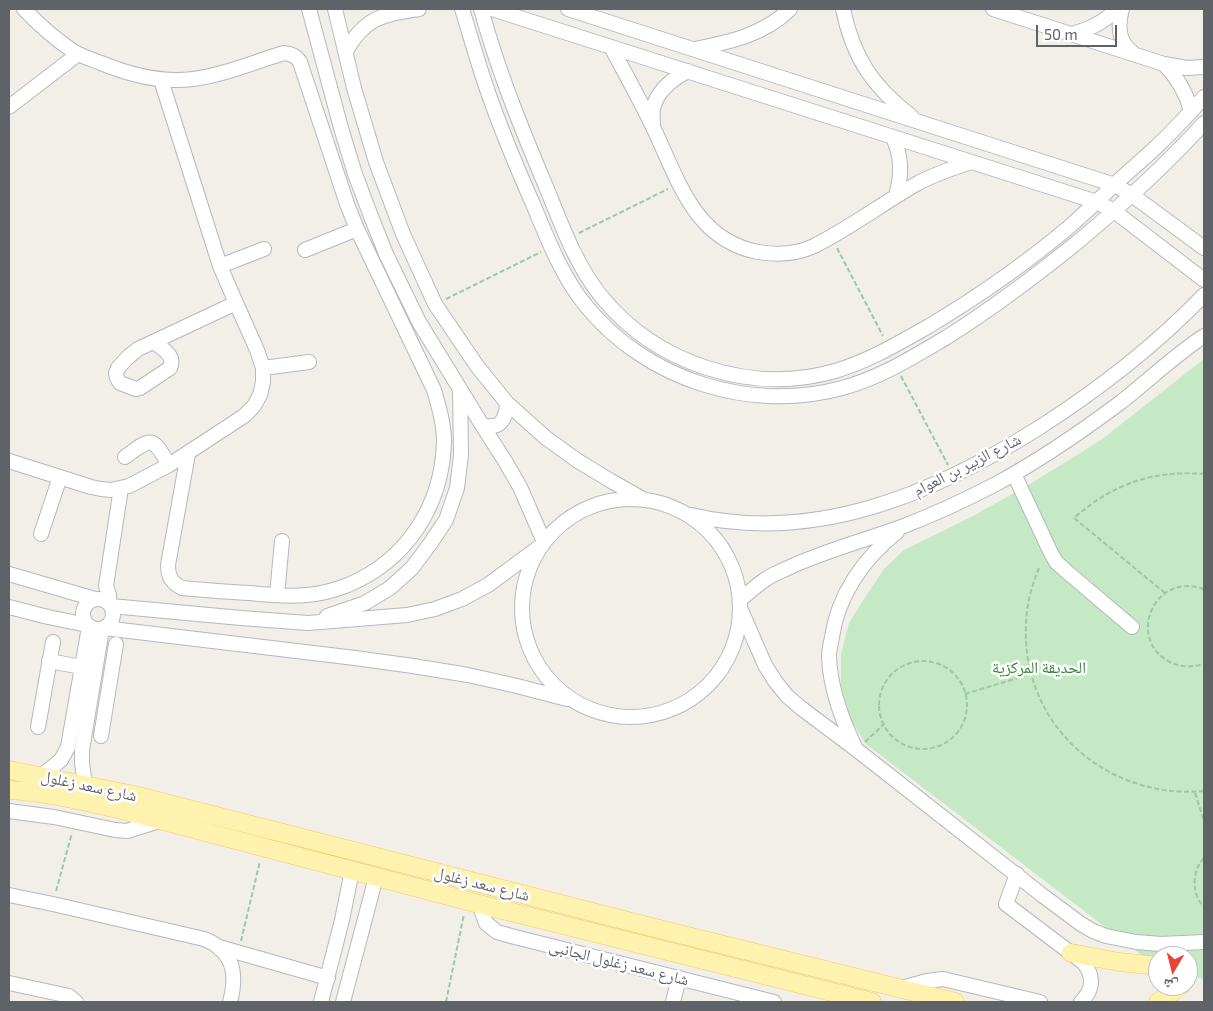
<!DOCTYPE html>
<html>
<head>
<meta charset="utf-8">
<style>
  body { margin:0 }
  #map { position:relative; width:1213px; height:1011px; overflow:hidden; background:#f1efe8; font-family:"Exo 2","Noto Naskh Arabic",sans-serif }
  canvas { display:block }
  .frame { position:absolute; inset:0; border:10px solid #5f6368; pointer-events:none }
  .north { position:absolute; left:1148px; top:946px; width:50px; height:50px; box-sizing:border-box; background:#fff; border:1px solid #bfc1c3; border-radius:50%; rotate:188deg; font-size:14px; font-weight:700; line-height:20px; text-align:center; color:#5f6368 }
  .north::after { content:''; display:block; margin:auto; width:18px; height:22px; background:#ea4335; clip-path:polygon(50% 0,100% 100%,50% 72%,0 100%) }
  .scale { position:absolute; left:1036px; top:25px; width:81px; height:22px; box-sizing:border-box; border:2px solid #5f6368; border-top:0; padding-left:6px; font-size:15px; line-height:18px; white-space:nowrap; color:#5f6368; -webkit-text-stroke:4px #fff; paint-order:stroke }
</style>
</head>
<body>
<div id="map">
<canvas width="1213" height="1011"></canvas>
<div class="frame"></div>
<div class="north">ش</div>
<div class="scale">50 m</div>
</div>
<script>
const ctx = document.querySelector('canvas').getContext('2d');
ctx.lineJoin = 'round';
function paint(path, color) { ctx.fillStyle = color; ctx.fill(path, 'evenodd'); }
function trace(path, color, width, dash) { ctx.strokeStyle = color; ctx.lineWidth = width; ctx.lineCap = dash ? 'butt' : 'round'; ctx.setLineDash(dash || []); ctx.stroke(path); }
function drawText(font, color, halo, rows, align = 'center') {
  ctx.font = font + ' "Exo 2","Noto Naskh Arabic",sans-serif'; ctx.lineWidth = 5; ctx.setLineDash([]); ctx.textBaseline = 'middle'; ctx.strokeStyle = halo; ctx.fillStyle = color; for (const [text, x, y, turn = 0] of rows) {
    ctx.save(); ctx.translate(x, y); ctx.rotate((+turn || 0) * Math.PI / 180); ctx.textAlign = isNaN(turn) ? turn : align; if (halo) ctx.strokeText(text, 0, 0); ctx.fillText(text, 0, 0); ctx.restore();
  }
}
const green = new Path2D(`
  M1204,359v620l-16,-3v-20h-30v8l-15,-8 -277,-212 -17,-27 -8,-31v-32l8,-31 17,-27 18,-27 20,-19 69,-34 57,-32 71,-44z`);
const path = new Path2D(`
  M579,233l89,-44
  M837,248l46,88
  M446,299l95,-47
  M901,376l47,89
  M1039,568c-8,19 -13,39 -13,59 -4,99 82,173 178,164
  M1204,589c-51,-18 -78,51 -34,73 11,6 23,5 34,2
  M1165,593l-91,-75c39,-34 78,-48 130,-44
  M879 705a44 44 0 1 1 88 0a44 44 0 1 1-88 0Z
  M965,694l66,-20
  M865,742l18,-17
  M1195,793l9,28
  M1204,858c-12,12 -13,36 0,49
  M56,891l16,-58
  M241,941l19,-80
  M446,1002l18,-88`);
const minor = new Path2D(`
  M24,9c16,17 32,31 52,44 8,4 17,7 25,10 29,12 60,20 92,16 31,-4 61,-17 91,-26 8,1 12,3 16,9l47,142 10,25 77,161c5,17 10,34 10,52 -2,64 -37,118 -96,143 -13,5 -27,9 -41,10 -19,2 -38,0 -57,-2 -23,-1 -46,-3 -68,-5 -10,-5 -14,-11 -14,-23l20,-111
  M309,9l32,119 14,46 17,45 14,35 33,68 63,103 23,36 15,26 24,55
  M335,9l19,79 22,74 27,72 32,70 42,62 30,37 39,35 32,23 33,20 32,18
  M462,9c9,29 17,58 27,86 13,37 28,73 44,109 15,36 29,73 54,103 60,73 164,106 255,81 38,-10 71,-31 105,-51 46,-29 91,-63 133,-97 44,-37 86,-75 124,-117
  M481,9c17,62 41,121 66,180 15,37 29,76 54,107 55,68 150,99 234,75 34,-10 64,-28 94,-45 50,-30 96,-62 140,-99 16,-14 31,-28 46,-43 13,-12 26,-23 39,-35 17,-16 34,-34 50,-52
  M492,9l605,193 17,9 90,69
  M568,9l547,176 17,10 72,53
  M843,9c10,48 29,77 68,107
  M993,9l171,55 23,4 17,-1
  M1122,9c-3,11 -4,26 3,36 2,3 6,6 9,9
  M1072,34c20,-6 30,-11 46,-25
  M611,47c14,26 29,53 42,80 25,52 41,113 105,125 18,3 39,2 56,-6 36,-18 69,-43 104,-63 17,-9 35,-15 53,-21
  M695,49c34,-7 69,-14 95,-40
  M346,51c20,-35 37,-36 73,-42
  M1164,64c14,14 22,28 27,47
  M9,107l69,-53
  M653,126c0,-6 -1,-12 0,-17 4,-19 19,-30 35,-38
  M893,137c9,21 9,37 3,59
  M305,250l52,-21
  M220,266l44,-17
  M154,342c8,7 22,13 16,26l-30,20 -4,1 -16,-6 -3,-5 -1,-5 2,-5 9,-10 11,-9 98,-46
  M263,368l46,-6
  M482,425c18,5 24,-5 25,-22
  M125,457c27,-20 27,-21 44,8
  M9,461l82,26 10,2 10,1 18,-4 40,-21 75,-49 10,-10 6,-11 3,-13v-14l-6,-18 -21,-47 -16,-37 -59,-186
  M1014,474l36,77 6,11 10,9 66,56
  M522 608a109 109 0 1 1 218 0a109 109 0 1 1-218 0Z
  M691,515c124,29 242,-21 346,-86 61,-39 117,-82 167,-134
  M41,534l19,-57
  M9,574l86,25
  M277,595l5,-54
  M83 614a15 15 0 1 1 30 0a15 15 0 1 1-30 0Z
  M740,600c8,-7 17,-15 26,-21 7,-5 16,-8 24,-12 37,-17 76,-27 114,-41 31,-12 61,-26 90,-41 45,-24 87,-53 127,-83 28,-22 54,-47 83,-66
  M109,604v-9l-3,-9 15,-98
  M111,606l130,12 67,5 99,-8 28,-6 27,-10 26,-14 50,-37
  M9,607l39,10 39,8
  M740,608l25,57 10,16 12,15 14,12 56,42 185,145 39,29 12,7 13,5 30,6 25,2 43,-2
  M327,616l38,-13 25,-15 22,-20 18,-24 16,-24 11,-32 4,-33 -1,-66
  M104,628l251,30 58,8 55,9 49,11 50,13
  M49,661l33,6
  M38,727l15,-85
  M101,736l15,-92
  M855,747c-14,-29 -25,-59 -26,-91 0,-6 2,-13 3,-19 6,-42 32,-79 65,-105
  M41,776l20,-16 7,-13 21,-120
  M85,785l-3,-22v-13l20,-121
  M9,811l45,6 61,13 12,1 35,-11
  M1017,874l-11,30 78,59c10,14 10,26 -3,39
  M9,895l44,9 151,35c5,2 10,4 14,8 19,14 17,36 12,55
  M479,904l7,19 11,9 14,4 263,66
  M219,947l109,31
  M9,983l60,13 7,6
  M901,988l26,-7 16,-2 97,23
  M321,1002l21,-82 10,-49
  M343,1002l33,-125
  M673,1002l6,-24`);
const major = new Path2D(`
  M9,770l125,25 525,134 296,73
  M9,790c37,2 73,11 109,19l361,95 393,98
  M1071,953l48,9 39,4
  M1158,1002l23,-16`);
const streetNames = [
  ["شارع الزبير بن العوام",967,465,-27],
  ["شارع سعد زغلول",89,786,12],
  ["شارع سعد زغلول",482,884,14],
  ["شارع سعد زغلول الجانبى",619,963,14]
];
const parkNames = [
  ["الحديقة المركزية",1039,668]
];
paint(green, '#c5e8c5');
trace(minor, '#b5b8bc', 16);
trace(major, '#f2c960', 19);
trace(path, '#9cc7a9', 2, [5, 2.5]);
trace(minor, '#fff', 14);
trace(major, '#fff2af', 18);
drawText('16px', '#5f6368', '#fff', streetNames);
drawText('16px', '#348238', '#fff', parkNames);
</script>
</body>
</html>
